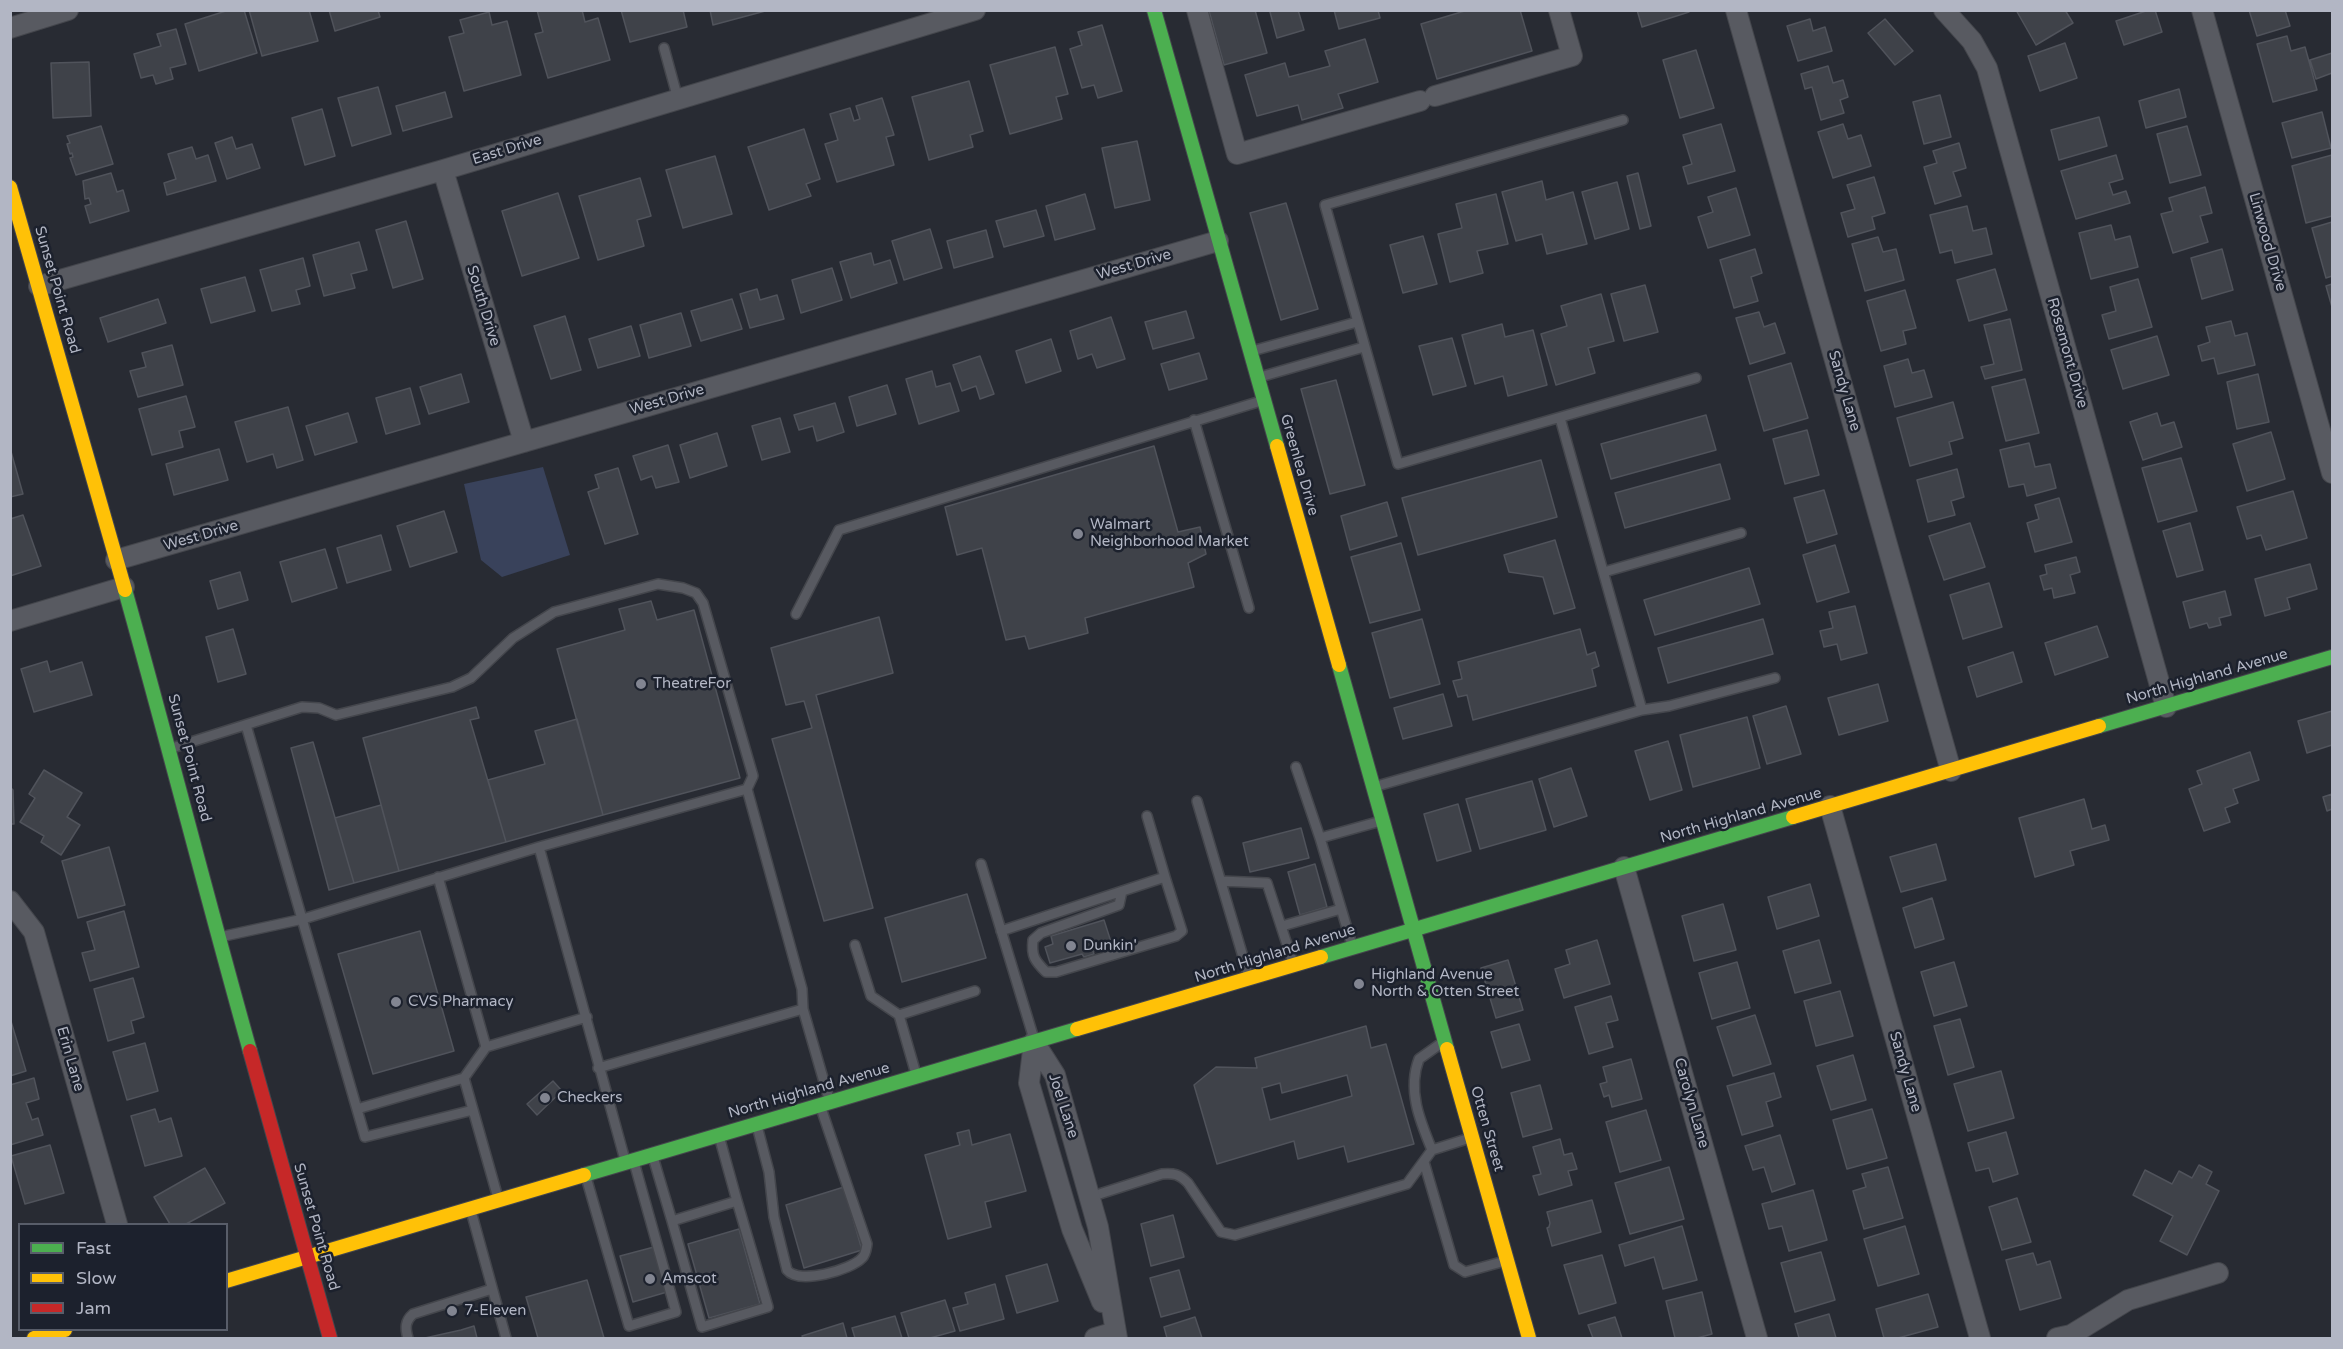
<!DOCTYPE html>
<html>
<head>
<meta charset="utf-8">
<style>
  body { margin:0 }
  #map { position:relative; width:2343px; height:1349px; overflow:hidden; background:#282b33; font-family:"Varela Round",sans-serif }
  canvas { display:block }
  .frame { position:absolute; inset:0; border:12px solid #b2b6c4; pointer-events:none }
  .legend { position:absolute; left:18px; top:1223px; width:210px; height:108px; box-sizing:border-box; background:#1c212d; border:2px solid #585d69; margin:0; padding:8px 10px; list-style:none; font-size:18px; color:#b2b6c4 }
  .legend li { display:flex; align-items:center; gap:12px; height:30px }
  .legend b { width:30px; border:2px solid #585d69 }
</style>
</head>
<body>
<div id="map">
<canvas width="2343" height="1349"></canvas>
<div class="frame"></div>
<ul class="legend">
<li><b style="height:8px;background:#4caf50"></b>Fast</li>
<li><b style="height:8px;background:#ffc107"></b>Slow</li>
<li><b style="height:8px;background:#c62828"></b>Jam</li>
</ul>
</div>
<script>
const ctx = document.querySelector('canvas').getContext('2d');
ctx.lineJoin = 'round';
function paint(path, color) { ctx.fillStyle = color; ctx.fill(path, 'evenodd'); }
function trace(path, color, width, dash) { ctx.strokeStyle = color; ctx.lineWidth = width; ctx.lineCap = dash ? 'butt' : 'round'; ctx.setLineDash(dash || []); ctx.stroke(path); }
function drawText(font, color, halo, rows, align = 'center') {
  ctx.font = font + ' "Varela Round",sans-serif'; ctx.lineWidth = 5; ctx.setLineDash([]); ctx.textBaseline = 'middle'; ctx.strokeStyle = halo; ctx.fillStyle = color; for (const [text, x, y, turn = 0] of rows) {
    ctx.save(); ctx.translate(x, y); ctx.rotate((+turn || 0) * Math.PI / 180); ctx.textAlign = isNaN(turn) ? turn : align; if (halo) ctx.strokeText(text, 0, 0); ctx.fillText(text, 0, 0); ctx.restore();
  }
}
const water = new Path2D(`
  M543,467l27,88 -68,22 -21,-17 -17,-76z`);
const building = new Path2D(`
  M229,10h15l13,43 -58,18 -14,-47z
  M249,10h60l9,31 -56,15z
  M329,10h49l2,7 -45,14z
  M537,10h45l3,12 13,-4 12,42 -62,18 -13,-44 8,-2z
  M621,10h62l4,17 -57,15z
  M710,10h59l-56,15z
  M1213,10h42l12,43 -43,12 -15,-54z
  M1273,10h25l6,20 -27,8 -7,-26z
  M1334,10h44l2,8 -41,11z
  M1468,10h52l12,41 -95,28 -16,-55z
  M1637,10h52v2l-47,15z
  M2016,10h49l8,13 -37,22z
  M2149,10h6l7,22 -38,13 -8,-24z
  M2249,10h36l5,16 -33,10z
  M489,12l3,13 15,-4 14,54 -57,16 -15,-54 15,-4 -4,-13z
  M1810,19l3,12 12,-4 7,24 -34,10 -11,-35z
  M1885,19l28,32 -18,14 -27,-32z
  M1102,25l20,66 -24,7 -4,-13 -12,3 -12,-39 12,-4 -4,-13z
  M176,29l10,35 -16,4 3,11 -17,5 -3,-9 -12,3 -7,-24 27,-8 -4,-12z
  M2287,36l4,15 14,-4 12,43 -44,12 -16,-58z
  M1365,39l13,43 -40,12 5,14 -41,12 -4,-15 -41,11 -12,-41 40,-12 4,14 41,-11 -5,-15z
  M2065,43l12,35 -37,13 -12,-35z
  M1055,47l13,47 -12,3 6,22 -52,15 -20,-69z
  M1696,50l18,58 -34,10 -17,-58z
  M2332,53v20l-16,6 -6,-19z
  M89,62l2,54 -38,2 -2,-55z
  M1828,66l5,17 10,-3 5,17 -8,3 4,13 -23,7 -9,-33 -7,2 -4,-15z
  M969,81l14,50 -13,4 3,12 -44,13 -17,-63z
  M378,87l13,47 -39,12 -14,-48z
  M2179,89l7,28 -40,11 -7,-27z
  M445,92l7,25 -49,14 -7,-25z
  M1940,95l11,42 -27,7 -11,-42z
  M882,98l12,37 -8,2 8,28 -57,17 -12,-38 13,-4 -8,-26 20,-6 4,13 6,-2 -4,-13z
  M322,109l13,47 -30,9 -13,-47z
  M2322,112l9,36 -39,10 -10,-35z
  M2099,117l8,29 -48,14 -8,-30z
  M1721,124l14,47 -47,13 -5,-17 9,-3 -9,-29z
  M1843,124l5,15 13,-4 10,31 -38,12 -15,-46z
  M101,126l12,38 -37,11 -6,-17 3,-1 -1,-4 -2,1 -3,-10 3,-1 -3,-7z
  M2187,126l14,49 -31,8 -13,-49z
  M804,129l16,50 -14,5 5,12 -42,14 -21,-63z
  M232,137l4,12 16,-5 8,24 -33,11 -12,-36z
  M1137,141l13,59 -35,8 -13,-60z
  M1959,143l7,25 -13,4 8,24 -26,8 -11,-37 13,-4 -4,-12z
  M192,147l4,12 12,-4 8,26 -49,14 -3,-12 12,-4 -8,-25z
  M2116,155l7,24 -14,4 4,12 13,-4 4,12 -54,16 -15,-48z
  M2332,155v61l-26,7 -14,-57z
  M715,156l17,58 -49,14 -17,-58z
  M111,173l6,19 6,-2 6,21 -39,12 -5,-17 6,-2 -2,-6 -4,1 -2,-18z
  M1638,173l13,53 -11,3 -13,-53z
  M1874,177l11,36 -13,4 3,12 -27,8 -7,-24 14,-4 -8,-24z
  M640,178l11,38 -14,4 7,26 -46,14 -19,-64z
  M1542,181l4,19 27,-8 14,52 -40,10 -5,-20 -26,7 -14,-49z
  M1617,182l12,47 -34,10 -13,-47z
  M2205,187l7,26 -12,3 8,26 -35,11 -12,-39 12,-3 -4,-13z
  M1736,188l14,47 -42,13 -10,-31 15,-5 -5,-15z
  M558,193l21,65 -57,18 -20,-65z
  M1085,194l10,35 -40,11 -9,-34z
  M1496,194l12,50 -31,7 6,22 -33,9 -12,-48 24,-6 -6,-24z
  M1286,203l32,106 -37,11 -31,-107z
  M1967,206l6,25 13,-3 6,26 -37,9 -3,-13 -12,3 -10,-38z
  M1036,210l8,26 -40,11 -8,-26z
  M406,221l17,58 -30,9 -17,-58z
  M2332,222v54l-6,2 -14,-50z
  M2111,225l4,15 15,-4 8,31 -47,12 -12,-46z
  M930,229l12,39 -38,12 -12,-39z
  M986,230l7,27 -39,11 -7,-27z
  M1423,236l14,48 -34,9 -13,-48z
  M1878,237l5,15 13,-3 8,31 -39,11 -13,-47z
  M359,242l8,28 -16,4 4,14 -31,8 -11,-41z
  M1755,249l7,24 -11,4 7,24 -24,7 -14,-48z
  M2222,249l11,41 -31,9 -11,-41z
  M871,253l3,12 16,-5 7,23 -46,15 -11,-36z
  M303,258l7,28 -14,4 4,14 -28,7 -12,-41z
  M832,268l10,32 -41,13 -9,-33z
  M1995,269l12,41 -38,11 -12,-41z
  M245,277l10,34 -44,12 -10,-34z
  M2138,279l14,48 -43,12 -7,-24 14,-4 -6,-24z
  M2332,284v23l-6,-21z
  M1645,285l13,47 -34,9 -13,-47z
  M757,289l3,11 17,-5 7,24 -34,9 -10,-34z
  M1905,290l11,38 -13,3 3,13 -25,7 -14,-50z
  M1601,294l13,47 -26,7 7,25 -39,12 -15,-51 26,-8 -6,-20z
  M158,299l8,24 -58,19 -8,-24z
  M732,299l10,30 -41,12 -10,-30z
  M1186,311l8,27 -41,11 -8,-27z
  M1759,312l5,15 11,-4 10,30 -35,11 -14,-46z
  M681,313l10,33 -42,12 -9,-33z
  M565,316l16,54 -30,9 -17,-53z
  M1111,317l14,42 -28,9 -5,-14 -14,5 -8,-28z
  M2010,319l12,51 -37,9 -4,-12 13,-3 -10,-39z
  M2231,321l4,15 12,-3 8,32 -37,9 -4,-16 -12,3 -4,-15 12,-4 -4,-15z
  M1502,324l3,13 28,-7 14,55 -39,11 -5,-20 -28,8 -13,-49z
  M631,326l9,30 -42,12 -9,-29z
  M2157,336l12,39 -46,14 -12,-39z
  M1452,338l14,48 -33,9 -14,-49z
  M1051,339l10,32 -35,12 -10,-32z
  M172,345l11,40 -45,12 -8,-26 16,-4 -4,-14z
  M1199,353l8,26 -38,11 -8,-26z
  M980,356l14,38 -14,5 -4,-13 -14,5 -9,-26z
  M1908,359l4,14 12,-3 8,27 -37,10 -11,-41z
  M1791,363l17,55 -44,13 -16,-55z
  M932,371l4,16 14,-4 9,28 -40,13 -13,-45z
  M461,374l8,28 -40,12 -9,-27z
  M2258,374l11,48 -32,7 -10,-47z
  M2025,379l14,54 -33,8 -14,-54z
  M1336,380l29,105 -35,9 -29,-105z
  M887,385l9,29 -39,12 -8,-29z
  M410,388l10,36 -34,10 -10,-36z
  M186,396l9,31 -16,4 4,16 -31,8 -13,-46z
  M1953,402l10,36 -14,4 3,12 -42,12 -13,-48z
  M835,403l9,29 -27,9 -4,-15 -14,4 -5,-15z
  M288,407l15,53 -26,8 -4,-14 -26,8 -12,-40z
  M348,413l9,29 -42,13 -9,-29z
  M2157,413l4,13 13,-4 8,25 -39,13 -13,-38z
  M1706,415l10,35 -105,29 -10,-35z
  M780,418l10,34 -28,8 -10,-34z
  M1807,430l12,45 -34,9 -12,-45z
  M2271,432l14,47 -38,12 -14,-47z
  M717,433l10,33 -37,12 -10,-33z
  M2029,443l6,24 15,-3 6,24 -29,8 -3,-12 -15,3 -9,-37z
  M668,445l11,37 -23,6 -4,-12 -11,4 -8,-24z
  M1154,446l24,86 22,-5 6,27 -18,9 6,24 -109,31 3,15 -59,16 -4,-13 -19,4 -24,-92 -25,7 -12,-48z
  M10,448l13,46 -13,3z
  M219,449l9,31 -54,15 -8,-31z
  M2181,458l16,53 -39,11 -16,-54z
  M1541,460l16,57 -139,38 -16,-57z
  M1720,464l10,35 -105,29 -10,-35z
  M618,468l20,66 -33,10 -17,-52 11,-4 -4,-13z
  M1957,469l7,28 -13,4 4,14 -27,7 -11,-42z
  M1824,490l13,44 -30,9 -13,-45z
  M2293,491l14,47 -41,12 -5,-15 -14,4 -10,-32z
  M2059,498l13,44 -37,10 -8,-29 12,-4 -4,-14z
  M1387,502l10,34 -47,14 -9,-34z
  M444,511l13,41 -47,15 -13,-41z
  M23,515l18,51 -31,10v-57z
  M1970,523l15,44 -41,13 -15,-44z
  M2190,523l13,47 -26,7 -14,-46z
  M381,535l10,35 -44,13 -10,-35z
  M1555,540l20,68 -21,6 -11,-37 -34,-5 -5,-17z
  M1401,543l19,67 -50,13 -19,-66z
  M1835,545l14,47 -32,10 -14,-47z
  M325,549l12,39 -45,14 -12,-40z
  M2076,557l4,15 -10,3 5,18 -21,5 -2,-10 -8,2 -4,-14 7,-2 -2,-9z
  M2310,564l7,25 -30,9 3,11 -25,7 -10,-37z
  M1749,568l11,36 -105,31 -11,-35z
  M240,572l8,28 -30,9 -8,-28z
  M1989,583l13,44 -39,12 -13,-44z
  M2225,591l6,24 -12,3 2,7 -12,3 -2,-5 -17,5 -7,-26z
  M651,601l6,19 37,-10 46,168 -137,37 -46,-166 68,-19 -6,-21z
  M1855,606l12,47 -26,7 -4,-16 -13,3 -4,-16 13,-3 -4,-16z
  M879,617l14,56 -77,22 57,213 -49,13 -52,-182 40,-11 -8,-27 -18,4 -15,-57z
  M1422,619l18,65 -50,14 -18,-65z
  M1763,619l10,35 -105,29 -10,-35z
  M2097,626l11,31 -53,18 -10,-32z
  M233,629l13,45 -28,8 -12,-45z
  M1580,629l7,26 8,-3 4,14 -7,3 4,17 -123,34 -6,-25 -9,2 -5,-16 9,-2 -4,-17z
  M2013,652l9,30 -45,15 -9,-30z
  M47,661l3,11 32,-10 10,33 -58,17 -13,-43z
  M1878,684l10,37 -49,14 -11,-37z
  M1443,694l9,32 -49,13 -9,-31z
  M1786,706l15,48 -34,10 -14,-48z
  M476,707l3,11 -9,2 36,122 -107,29 -36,-133z
  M2332,711v34l-25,8 -9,-32z
  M1747,717l13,51 -67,19 -13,-52z
  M577,719l26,96 -97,27 -18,-62 57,-16 -10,-33z
  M1668,741l14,49 -32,10 -15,-49z
  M313,742l41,141 -25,7 -38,-142z
  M2250,752l9,28 -26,9 5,14 -13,5 5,14 -26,9 -15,-42 13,-5 -5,-13z
  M1571,768l16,48 -33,11 -15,-48z
  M44,770l38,23 -15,24 13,8 -19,30 -20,-13 3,-6 -24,-14 15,-24 -6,-4z
  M1532,781l14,49 -66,19 -14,-50z
  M10,787l3,3 1,34h-4z
  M2332,794v15l-5,2 -4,-14z
  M2084,799l8,30 13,-4 4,15 -39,11 4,14 -39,12 -16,-59z
  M1458,804l13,47 -34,10 -13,-47z
  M381,805l18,66 -45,12 -19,-65z
  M1301,828l8,30 -59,14 -7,-29z
  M1936,844l10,36 -45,12 -11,-35z
  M109,847l16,58 -47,13 -16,-57z
  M1315,864l12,43 -27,8 -12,-43z
  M1810,884l9,32 -42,13 -9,-32z
  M967,894l19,64 -84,24 -17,-64z
  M1932,898l12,41 -29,9 -12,-40z
  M1723,904l13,46 -42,11 -12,-45z
  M124,911l15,56 -49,14 -8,-28 13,-3 -8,-28z
  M1104,920l8,25 -19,6 1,3 -10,3 -2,-3 -32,9 -5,-16 8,-3 -2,-8z
  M420,931l34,120 -81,23 -35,-120z
  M1597,940l13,44 -46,14 -9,-29 15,-5 -4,-14z
  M1819,940l12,43 -36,10 -12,-42z
  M1508,960l15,50 -27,8 -15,-50z
  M1737,962l13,46 -38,11 -13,-46z
  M1954,962l13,44 -33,10 -13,-44z
  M133,978l11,39 -13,4 3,12 -26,8 -14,-52z
  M1840,991l13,45 -37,10 -12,-45z
  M1611,996l7,24 -12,3 7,24 -24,7 -14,-47z
  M1755,1015l16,49 -38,12 -16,-49z
  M10,1018l16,53 -16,5z
  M1960,1019l14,48 -26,8 -14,-49z
  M1519,1024l11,36 -28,8 -11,-36z
  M1366,1026l5,22 15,-4 28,100 -66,18 -4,-16 -46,13 -4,-18 -77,23 -23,-79 22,-18 41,1 -2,-10zM1347,1075l5,21 -82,24 -8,-32 18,-5 2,10z
  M145,1043l13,48 -31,9 -14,-48z
  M1853,1055l13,45 -35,10 -14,-44z
  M1631,1059l11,40 -30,8 -3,-12 -5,2 -4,-13 7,-2 -4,-15z
  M2001,1071l13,47 -46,13 -14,-47z
  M1774,1073l7,24 -15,5 7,24 -31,9 -15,-49z
  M34,1078l5,21 -13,4 6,17 6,-2 5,17 -33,10v-60z
  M553,1081l9,10 -25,24 -10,-11z
  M1540,1085l12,44 -29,8 -12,-44z
  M155,1109l4,13 12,-4 11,38 -37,10 -14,-50z
  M1872,1109l15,49 -40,11 -14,-49z
  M1646,1110l15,50 -41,12 -14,-50z
  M969,1130l3,15 38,-11 16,57 -41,11 6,25 -43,12 -23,-84 35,-10 -3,-12z
  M2006,1132l12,42 -25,8 -4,-14 -13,3 -8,-28z
  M1780,1135l15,49 -23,8 -8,-25 -11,3 -8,-24z
  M1560,1139l4,16 8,-2 5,16 -9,2 4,14 -33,10 -6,-19 8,-2 -8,-27z
  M50,1145l14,48 -39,11 -14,-48z
  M2199,1165l13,7 -6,12 13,7 -32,64 -27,-14 13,-25 -40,-21 12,-25 27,14 7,-13 13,7z
  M1669,1167l15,52 -54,15 -15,-51z
  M1888,1167l15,51 -39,11 -11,-38 13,-4 -4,-13z
  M205,1168l20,35 -39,21h-16l-16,-27z
  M844,1187l18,63 -58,18 -18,-63z
  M1813,1190l14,50 -38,11 -7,-25 -13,3 -7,-25z
  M2017,1198l14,44 -29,8 -13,-43z
  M1592,1200l9,32 -49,14 -5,-18 2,-1 1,-4 -3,-11z
  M1173,1215l11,42 -33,9 -10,-42z
  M1682,1226l15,54 -34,9 -9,-32 -29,9 -6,-21z
  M1905,1226l14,48 -41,12 -14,-47z
  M739,1229l21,75 -51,14 -21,-74z
  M654,1247l13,45 -34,10 -13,-46z
  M1821,1252l14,48 -40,12 -14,-49z
  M2033,1253l4,12 13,-4 11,37 -41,12 -14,-50z
  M1602,1255l14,48 -37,11 -15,-49z
  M1047,1264l11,37 -41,12 -11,-37z
  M1179,1270l11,39 -29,8 -11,-39z
  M587,1280l17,58h-66l-12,-41z
  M995,1284l9,35 -44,12 -7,-23 15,-4 -3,-11z
  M1702,1292l10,42 -15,4h-22l-9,-37z
  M1928,1294l10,33 -40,11h-14l-8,-29z
  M945,1300l10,31 -25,7h-21l-8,-25z
  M1829,1314l7,24h-37l-4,-14z
  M895,1316l7,22h-47l-3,-10z
  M1195,1317l7,21h-35l-3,-11z
  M1615,1317l7,21h-29l-5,-13z
  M843,1323l4,15h-44l-1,-2z
  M474,1326l3,12h-52l36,-8z`);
const lane = new Path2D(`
  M664,48l14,51
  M1623,120l-298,85 73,259 298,-86
  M1252,351l105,-29
  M1260,377l104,-30
  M1560,418l82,292
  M1194,420l55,188
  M1604,572l137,-39
  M796,614l43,-84 422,-129
  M246,725l119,412 108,-27
  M172,748l130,-41 17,1 17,7 116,-28 19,-9 42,-40 41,-26 104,-28 25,4 13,5 7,10 50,173 -6,13
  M1296,767l24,71
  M1377,786l265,-76 27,-4 106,-28
  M1197,801l52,176
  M539,847l86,313
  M981,864l53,175
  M438,877l48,170 -22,31 34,120
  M1221,881l46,2 26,80
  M1122,891l-3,14 -78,28 -8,7c-2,16 2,21 13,32h10l120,-36 6,-5 -17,-54
  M1282,926l59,-17
  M1001,931l164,-54 -18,-61
  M220,937l83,-18 236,-72 208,-58 55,200 1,20 26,90
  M855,945l16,51 28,19 17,59
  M1352,945l-32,-107 61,-17
  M899,1015l76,-24
  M486,1047l101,-30
  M598,1068l205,-59
  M357,1109l107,-31
  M757,1126l12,46 5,45 13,53c12,15 64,0 75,-12 4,-4 4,-8 5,-14l-46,-136
  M1432,1150c-12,-29 -25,-60 -13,-91l24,-17
  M653,1157l19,64 65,-20 -18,-65
  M1424,1162l30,103 11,7 40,-11
  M586,1177l43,149 47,-14 -42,-150
  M1090,1197l72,-23c12,-1 17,0 26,9l33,49 14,3 172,-51 25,-34 38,-12
  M471,1211l35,127
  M672,1221l30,106 66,-20 -31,-106
  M408,1338c-3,-10 -3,-17 5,-24l79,-25`);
const street = new Path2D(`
  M1197,10l40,144 183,-53
  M1736,10l215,761
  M1944,10l28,31 15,27 179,639
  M2202,10l130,463
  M10,28l58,-18
  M1435,96l137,-40 -13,-46
  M443,170l81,272
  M39,286l404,-116 532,-160
  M116,560l1102,-319
  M10,621l114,-34
  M1830,806l150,532
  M1624,867l133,471
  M10,901l24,31 83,292
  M1034,1042l21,33 43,152 19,111
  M1034,1042l-5,41 43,146 30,73
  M1095,1338l20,-6
  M2057,1338l14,-3 57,-35 90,-27`);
const fast = new Path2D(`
  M1154,10l123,436
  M125,590c43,153 82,308 125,461
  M1339,665l108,384
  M2099,726l233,-69
  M1321,957l472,-140
  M584,1175l493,-146`);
const slow = new Path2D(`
  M10,187l115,403
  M1277,446l62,219
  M1793,817l306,-91
  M1077,1029l244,-72
  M1447,1049l82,289
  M226,1281l358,-106
  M34,1338l31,-8`);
const jam = new Path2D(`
  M250,1051l80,287`);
const markers = [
  [1078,534,6,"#828591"],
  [641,684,6,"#828591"],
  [1071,946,6,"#828591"],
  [1359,984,6,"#828591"],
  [396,1002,6,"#828591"],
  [545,1098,6,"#828591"],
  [650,1279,6,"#828591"],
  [452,1311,6,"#828591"]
];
const streetNames = [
  ["East Drive",507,150,-17],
  ["Linwood Drive",2267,242,74],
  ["West Drive",1134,265,-16],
  ["Sunset Point Road",57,290,74],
  ["South Drive",483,306,73],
  ["Rosemont Drive",2067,353,74],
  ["Sandy Lane",1844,391,74],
  ["West Drive",667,400,-16],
  ["Greenlea Drive",1299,465,74],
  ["West Drive",201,536,-16],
  ["North Highland Avenue",2207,677,-16],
  ["Sunset Point Road",189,758,75],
  ["North Highland Avenue",1741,816,-16],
  ["North Highland Avenue",1275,954,-17],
  ["Erin Lane",70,1059,74],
  ["Sandy Lane",1905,1072,74],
  ["North Highland Avenue",809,1091,-16],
  ["Carolyn Lane",1691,1103,74],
  ["Joel Lane",1063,1106,72],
  ["Otten Street",1487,1129,74],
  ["Sunset Point Road",316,1227,74]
];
const poiNames = [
  ["Walmart",1090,525],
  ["Neighborhood Market",1090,542],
  ["TheatreFor",653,684],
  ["Dunkin'",1083,946],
  ["Highland Avenue",1371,975],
  ["North & Otten Street",1371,992],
  ["CVS Pharmacy",408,1002],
  ["Checkers",557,1098],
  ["Amscot",662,1279],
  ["7-Eleven",464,1311]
];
paint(water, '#39425b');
paint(building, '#3f4249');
trace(building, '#50535b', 1.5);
trace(lane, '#44464c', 12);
trace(street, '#44464c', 22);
trace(fast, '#44464c', 16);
trace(slow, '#44464c', 16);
trace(jam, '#44464c', 16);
trace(lane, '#585a61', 9);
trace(street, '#585a61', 20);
trace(fast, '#4caf50', 14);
trace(slow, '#ffc107', 14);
trace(jam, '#c62828', 14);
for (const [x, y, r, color] of markers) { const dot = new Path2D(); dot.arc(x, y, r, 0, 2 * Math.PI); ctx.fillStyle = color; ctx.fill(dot); trace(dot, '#1c212d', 2); }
drawText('15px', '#b2b6c4', '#1c212d', streetNames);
drawText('15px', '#b2b6c4', '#1c212d', poiNames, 'left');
</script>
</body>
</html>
